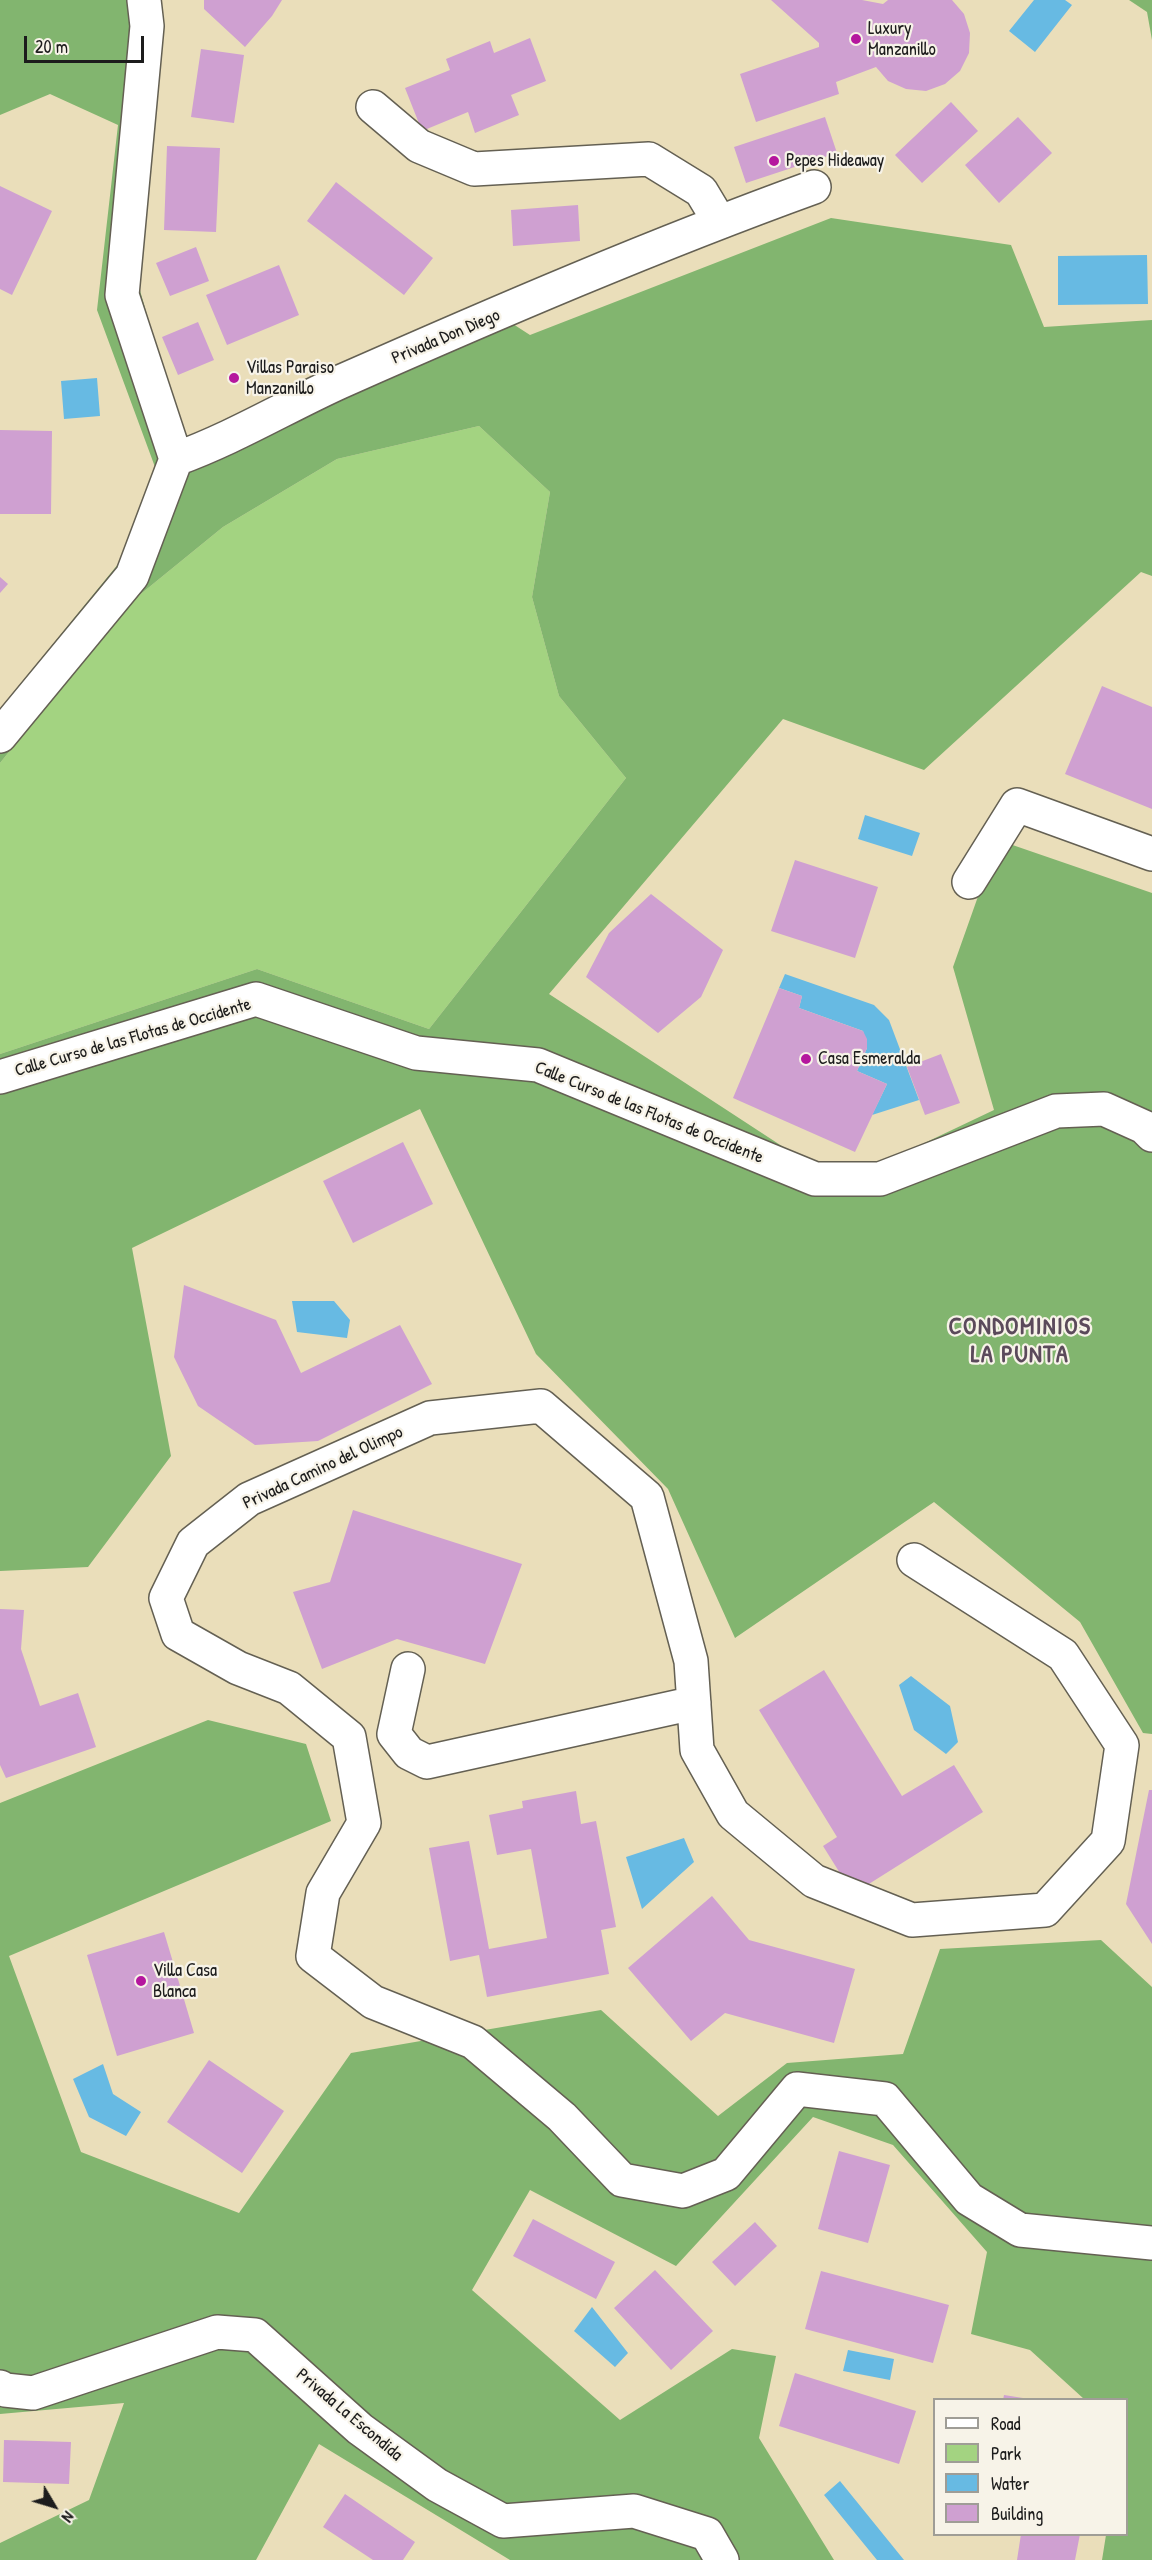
<!DOCTYPE html>
<html>
<head>
<meta charset="utf-8">
<style>
  body { margin:0 }
  #map { position:relative; width:1152px; height:2560px; overflow:hidden; background:#eadeba; font-family:"Patrick Hand",sans-serif }
  canvas { display:block }
  .legend { position:absolute; left:933px; top:2398px; width:195px; height:138px; box-sizing:border-box; background:#f7f3e8; border:2px solid #9f9d96; margin:0; padding:8px 10px; list-style:none; font-size:18px; color:#1c1c1c }
  .legend li { display:flex; align-items:center; gap:12px; height:30px }
  .legend b { width:30px; border:2px solid #9f9d96 }
  .north { position:absolute; left:24px; top:2476px; width:60px; height:60px; -webkit-text-stroke:4px #f7f3e8; paint-order:stroke; rotate:128deg; font-size:16px; font-weight:700; line-height:24px; text-align:center; color:#1c1c1c }
  .north::after { content:''; display:block; margin:auto; width:21px; height:27px; background:#1c1c1c; clip-path:polygon(50% 0,100% 100%,50% 72%,0 100%) }
  .scale { position:absolute; left:24px; top:36px; width:120px; height:27px; box-sizing:border-box; border:3px solid #1c1c1c; border-top:0; padding-left:8px; font-size:18px; line-height:21px; white-space:nowrap; color:#1c1c1c; -webkit-text-stroke:4px #f7f3e8; paint-order:stroke }
</style>
</head>
<body>
<div id="map">
<canvas width="1152" height="2560"></canvas>
<ul class="legend">
<li><b style="height:8px;background:#fff"></b>Road</li>
<li><b style="height:16px;background:#a3d381"></b>Park</li>
<li><b style="height:16px;background:#67bae3"></b>Water</li>
<li><b style="height:16px;background:#cfa0d1"></b>Building</li>
</ul>
<div class="north">N</div>
<div class="scale">20 m</div>
</div>
<script>
const ctx = document.querySelector('canvas').getContext('2d');
ctx.lineJoin = 'round';
function paint(path, color) { ctx.fillStyle = color; ctx.fill(path, 'evenodd'); }
function trace(path, color, width, dash) { ctx.strokeStyle = color; ctx.lineWidth = width; ctx.lineCap = dash ? 'butt' : 'round'; ctx.setLineDash(dash || []); ctx.stroke(path); }
function drawText(font, color, halo, rows, align = 'center') {
  ctx.font = font + ' "Patrick Hand",sans-serif'; ctx.lineWidth = 4.5; ctx.setLineDash([]); ctx.textBaseline = 'middle'; ctx.strokeStyle = halo; ctx.fillStyle = color; for (const [text, x, y, turn = 0] of rows) {
    ctx.save(); ctx.translate(x, y); ctx.rotate((+turn || 0) * Math.PI / 180); ctx.textAlign = isNaN(turn) ? turn : align; if (halo) ctx.strokeText(text, 0, 0); ctx.fillText(text, 0, 0); ctx.restore();
  }
}
const green = new Path2D(`
  M479,426l71,66 -18,105 27,99 67,82 -197,251 -172,-60 -257,85v-291l126,-157 97,-79 114,-68z`);
const forest = new Path2D(`
  M0,0h159l5,25 -25,262 43,150 32,-7 268,-126 48,31 301,-117 180,27 33,82 108,-7v256l-11,-4 -217,198 -141,-51 -234,275 268,175 57,-2 120,-57 -41,-143 45,-127 154,53v841l-9,-1 -63,-111 -146,-120 -199,136 -67,-149 -132,-135 -116,-245 -288,139 39,208 -83,111 -88,4v-517l257,-85 172,60 197,-251 -67,-82 -27,-99 18,-105 -71,-66 -142,33 -114,68 -97,79 -126,157v-54l119,-146 36,-96 -58,-157 21,-185 -68,-31 -50,21z
  M1129,0h23v40l-5,-28z
  M208,1720l98,24 25,77 -322,135 72,196 158,61 112,-160 250,-43 117,106 69,-53 116,-9 37,-105 161,-9 51,47v573h-50l4,-25 20,-1v-134l-42,-1 -54,-49 -59,-16 16,-82 -94,-107 -80,-28 -137,149 -146,-76 -58,100 148,130 112,-71 44,7 -17,82 75,122h-324l-191,-116 -63,116h-256v-17l89,-43 35,-97 -124,11v-611z`);
const water = new Path2D(`
  M1034,0h31l7,5 -37,47 -26,-21z
  M1147,255l1,49 -90,1v-49z
  M97,378l3,38 -36,3 -3,-38z
  M865,815l55,18 -8,23 -54,-17z
  M785,974l89,31 15,15 30,80 -47,15 15,-31 -30,-13 10,-23 -4,-17 -64,-23 3,-12 -23,-8z
  M292,1301h42l16,19 -3,18 -50,-6z
  M911,1676l39,30 8,36 -12,12 -32,-24 -15,-45z
  M684,1838l10,24 -52,47 -16,-52z
  M103,2064l10,30 28,18 -15,24 -37,-19 -16,-38z
  M592,2307l36,46 -13,14 -41,-36z
  M848,2350l46,9 -4,21 -47,-9z
  M840,2481l64,79h-27l-53,-65z`);
const building = new Path2D(`
  M204,0h78l-10,16 -27,31 -41,-38z
  M771,0h91l21,4 5,-4h64l12,14 6,19 -1,20 -9,18 -15,13 -19,7 -20,-2 -18,-8 -12,-14 -40,15 3,12 -83,28 -16,-48 79,-27v-4z
  M530,38l16,43 -35,14 8,20 -44,18 -7,-21 -46,19 -17,-43 45,-18 -4,-11 44,-18 4,12z
  M201,49l43,6 -10,68 -43,-6z
  M951,102l27,29 -56,52 -27,-28z
  M825,117l12,36 -91,30 -12,-36z
  M1018,117l34,36 -53,50 -34,-38z
  M167,146l53,2 -4,84 -52,-2z
  M336,182l97,76 -29,37 -97,-74z
  M0,186l52,25 -40,84 -12,-6z
  M578,205l2,36 -67,5 -2,-36z
  M196,247l13,34 -39,15 -14,-33z
  M279,265l20,50 -72,30 -21,-50z
  M198,322l16,38 -36,15 -16,-38z
  M0,430l52,1 -1,83h-51z
  M0,577l8,7 -8,9z
  M1102,686l50,21v102l-87,-35z
  M795,860l83,27 -23,71 -84,-27z
  M651,894l72,56 -22,47 -43,36 -72,-56 23,-44z
  M779,988l23,8 -3,12 64,23 4,8v9l-10,23 30,13 -32,68 -122,-54z
  M941,1054l19,49 -35,12 -18,-48z
  M403,1142l30,62 -80,39 -30,-62z
  M184,1285l92,35 25,53 99,-48 32,59 -114,57 -63,4 -57,-39 -24,-49z
  M353,1510l169,54 -37,100 -88,-25 -75,30 -29,-77 37,-10z
  M0,1609l24,1 -3,39 19,57 38,-13 18,54 -90,31 -6,-13z
  M824,1670l78,126 52,-31 29,47 -130,82 -30,-48 14,-9 -78,-127z
  M1149,1790h3v154l-26,-40z
  M576,1791l5,33 15,-3 20,106 -15,3 8,44 -122,23 -8,-42 -29,6 -21,-113 40,-7 20,108 58,-11 -16,-89 -34,6 -8,-40 34,-7 -1,-7z
  M712,1896l37,44 106,29 -21,74 -109,-30 -34,28 -63,-73z
  M164,1932l30,101 -77,23 -30,-101z
  M209,2060l75,51 -42,62 -75,-51z
  M839,2151l51,14 -22,78 -50,-14z
  M533,2219l82,43 -19,37 -83,-43z
  M755,2222l22,24 -42,40 -23,-24z
  M655,2270l58,61 -42,39 -57,-62z
  M821,2271l128,34 -16,58 -128,-34z
  M795,2373l121,38 -17,53 -120,-38z
  M1004,2395l19,3v2h-20z
  M4,2440l67,2 -2,42 -66,-2z
  M345,2494l70,48 -12,18h-30l-50,-33z
  M1021,2534h59l-5,26h-58z`);
const minor = new Path2D(`
  M373,107l46,39 55,23 175,-10 52,32 18,30
  M176,459c58,-21 109,-52 164,-77 156,-69 314,-137 474,-195
  M0,736l132,-160 44,-117 -54,-164 25,-269 -3,-26
  M969,882l48,-77 135,49
  M0,1077l256,-78 160,54 122,12 277,114h65l176,-68 48,-2 40,18 8,8
  M914,1560l149,95 59,90 -14,96 -63,69 -133,10 -98,-39 -81,-67 -36,-64 -6,-89 -44,-164 -106,-91 -111,12 -181,81 -56,44 -27,55 12,36 60,34 51,20 60,49 15,86 -41,70 -10,63 60,46 100,40 89,75 60,63 61,11 43,-17 71,-85 88,10 84,100 51,31 132,13
  M408,1669l-14,65 15,19 18,9 267,-59
  M0,2387l5,3 28,3 184,-61 38,3 105,94 77,56 66,36 131,-10 73,23 15,26`);
const markers = [
  [856,39,6,"#b5179e"],
  [774,161,6,"#b5179e"],
  [234,378,6,"#b5179e"],
  [806,1059,6,"#b5179e"],
  [141,1981,6,"#b5179e"]
];
const poiNames = [
  ["Luxury",868,29],
  ["Manzanillo",868,50],
  ["Pepes Hideaway",786,161],
  ["Villas Paraiso",246,368],
  ["Manzanillo",246,389],
  ["Casa Esmeralda",818,1059],
  ["Villa Casa",153,1971],
  ["Blanca",153,1992]
];
const streetNames = [
  ["Privada Don Diego",446,337,-23],
  ["Calle Curso de las Flotas de Occidente",133,1038,-16],
  ["Calle Curso de las Flotas de Occidente",649,1113,22],
  ["Privada Camino del Olimpo",323,1468,-25],
  ["Privada La Escondida",349,2415,40]
];
const districtNames = [
  ["CONDOMINIOS",1020,1328],
  ["LA PUNTA",1020,1356]
];
paint(green, '#a3d381');
paint(forest, '#82b56f');
paint(water, '#67bae3');
paint(building, '#cfa0d1');
trace(minor, '#646053', 36);
trace(minor, '#fff', 33);
for (const [x, y, r, color] of markers) { const dot = new Path2D(); dot.arc(x, y, r, 0, 2 * Math.PI); ctx.fillStyle = color; ctx.fill(dot); trace(dot, '#f7f3e8', 2); }
drawText('18px', '#1c1c1c', '#f7f3e8', poiNames, 'left');
drawText('18px', '#1c1c1c', '#f7f3e8', streetNames);
ctx.letterSpacing = '1.5px';
drawText('bold 24px', '#5b4a5b', '#f7f3e8', districtNames);
ctx.letterSpacing = '0px';
</script>
</body>
</html>
